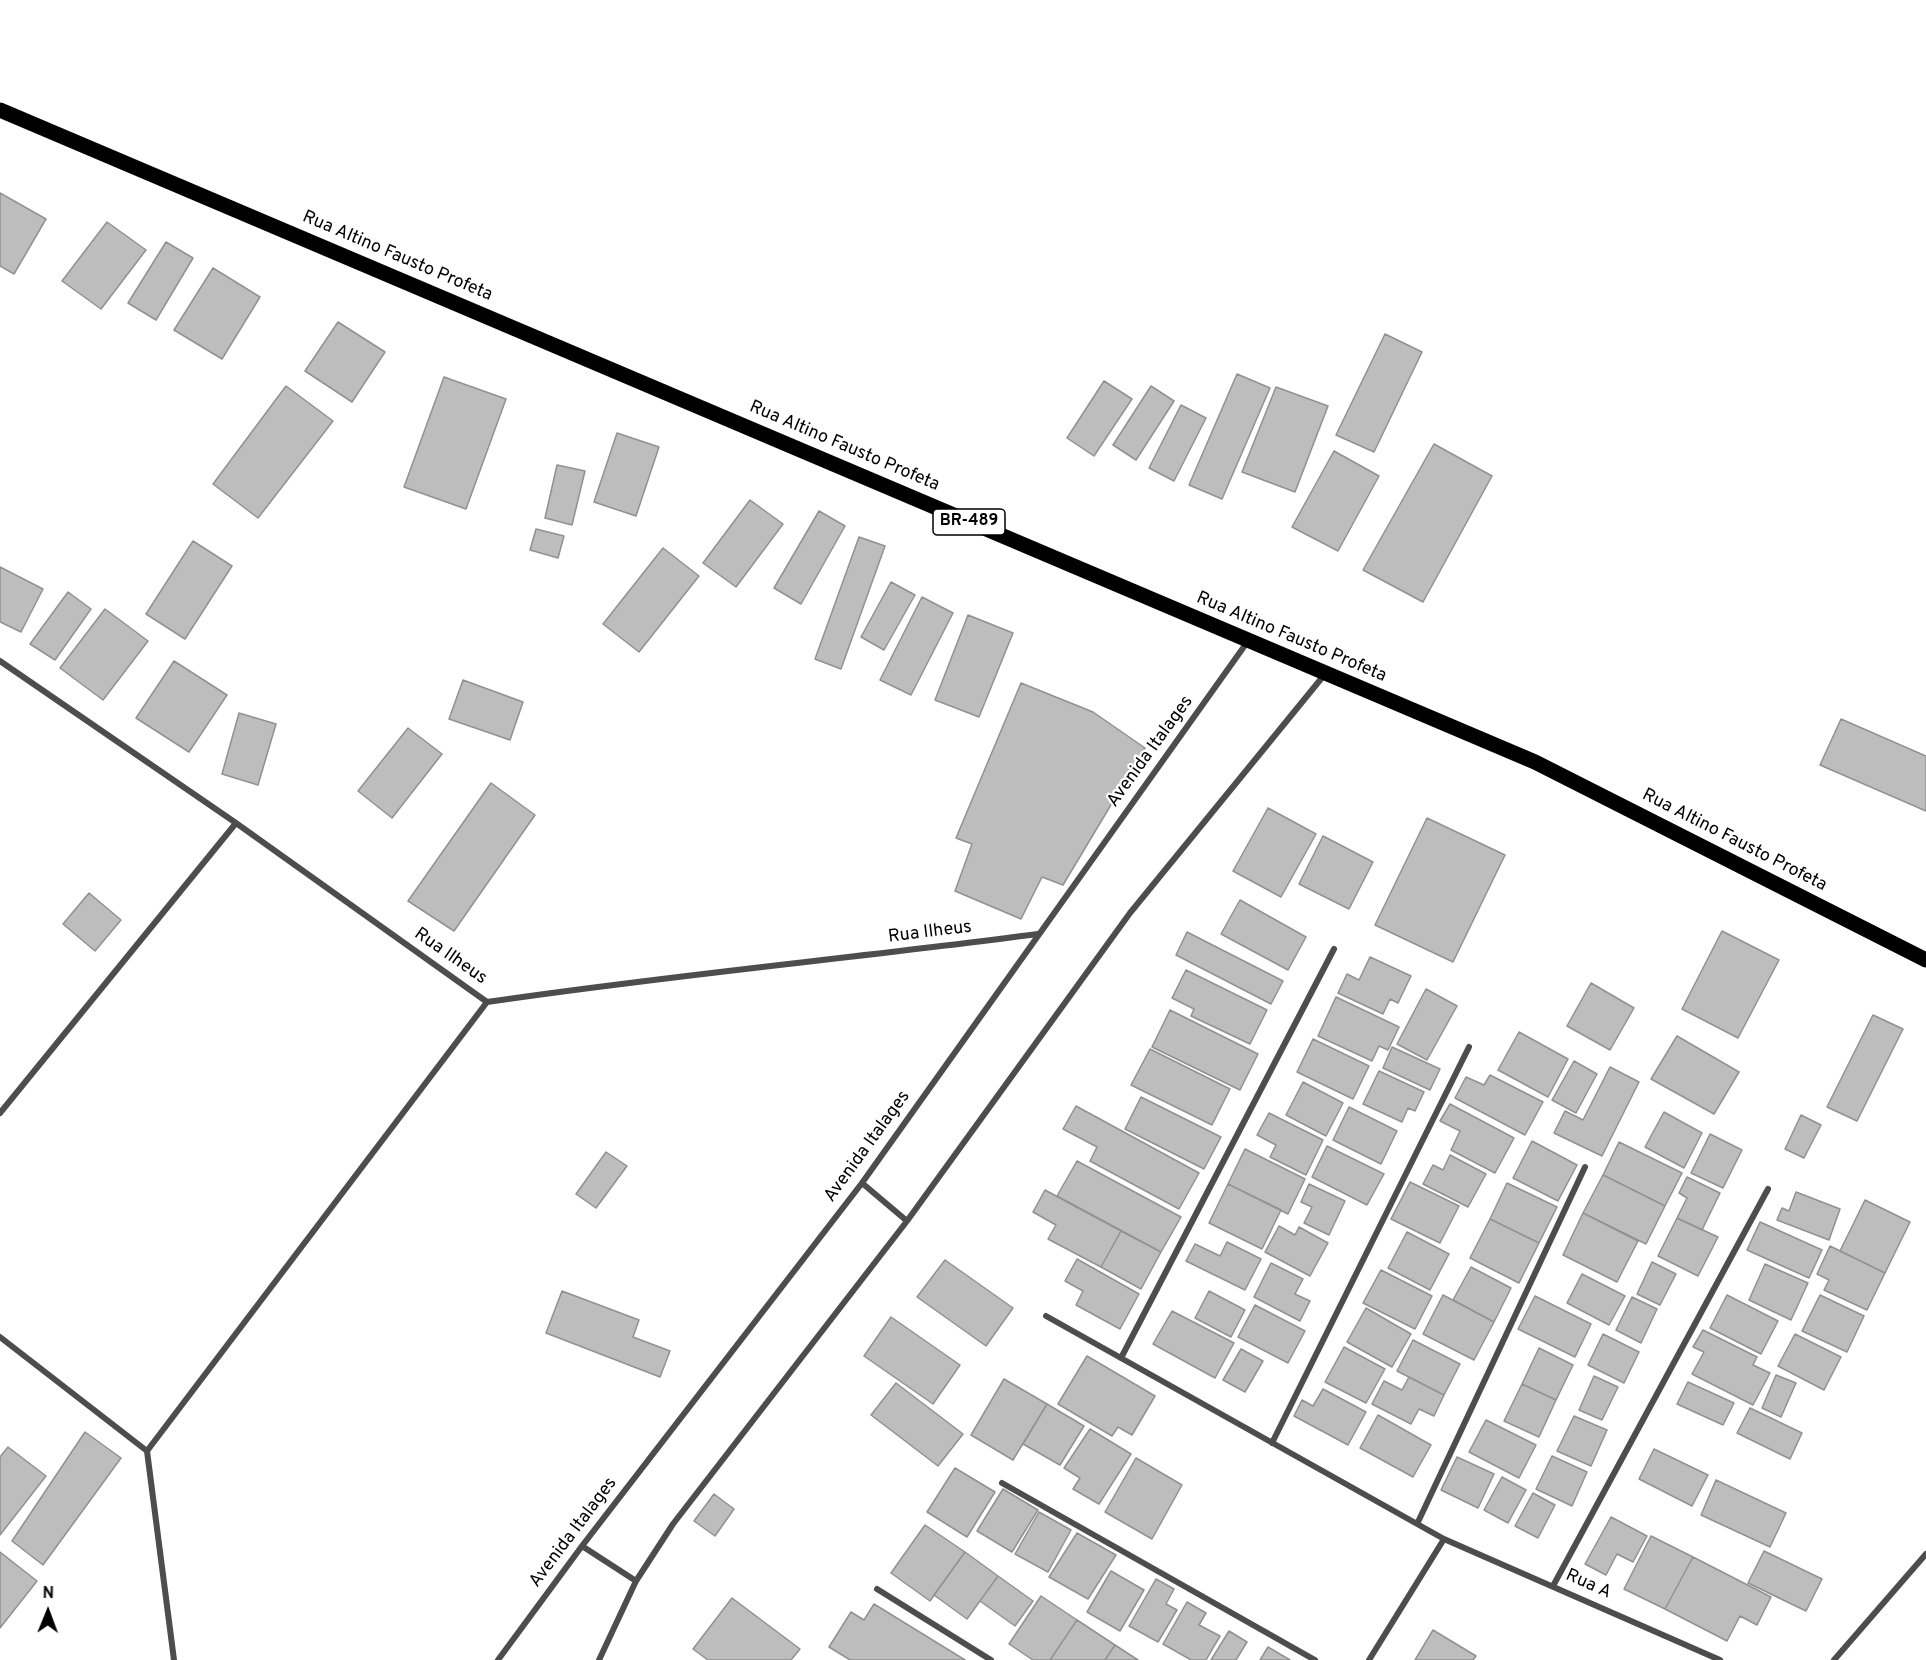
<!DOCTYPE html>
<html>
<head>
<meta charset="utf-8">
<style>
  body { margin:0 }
  #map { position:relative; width:1926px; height:1660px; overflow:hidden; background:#fff; font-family:Overpass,sans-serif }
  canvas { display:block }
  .north { position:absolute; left:18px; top:1582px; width:60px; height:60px; -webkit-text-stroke:4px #fff; paint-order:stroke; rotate:1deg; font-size:16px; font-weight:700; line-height:24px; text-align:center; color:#000 }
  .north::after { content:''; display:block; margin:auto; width:21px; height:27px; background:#000; clip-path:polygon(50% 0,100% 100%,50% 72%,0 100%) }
</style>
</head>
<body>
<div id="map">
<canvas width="1926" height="1660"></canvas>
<div class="north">N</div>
</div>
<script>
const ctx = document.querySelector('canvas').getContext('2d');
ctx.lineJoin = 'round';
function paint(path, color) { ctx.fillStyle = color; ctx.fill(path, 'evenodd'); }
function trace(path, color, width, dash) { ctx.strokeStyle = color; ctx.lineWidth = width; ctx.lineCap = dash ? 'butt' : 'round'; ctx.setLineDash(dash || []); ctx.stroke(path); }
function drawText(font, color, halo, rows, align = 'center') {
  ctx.font = font + ' Overpass,sans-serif'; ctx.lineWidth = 4.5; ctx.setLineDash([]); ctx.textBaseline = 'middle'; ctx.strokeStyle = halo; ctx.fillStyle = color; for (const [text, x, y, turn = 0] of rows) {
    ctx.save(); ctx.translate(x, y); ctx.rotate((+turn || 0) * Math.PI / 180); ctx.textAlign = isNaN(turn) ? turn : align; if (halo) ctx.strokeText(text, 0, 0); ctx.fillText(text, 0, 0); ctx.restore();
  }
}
const building = new Path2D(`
  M0,193l46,26 -32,55 -14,-8z
  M107,222l39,28 -45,59 -39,-28z
  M166,242l27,16 -37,62 -28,-17z
  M213,268l47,29 -38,62 -48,-29z
  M338,322l47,30 -33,50 -47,-31z
  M1385,334l37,18 -48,100 -38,-17z
  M1237,374l33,14 -48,111 -33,-14z
  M444,377l62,22 -40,110 -62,-22z
  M1104,381l28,18 -38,57 -27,-18z
  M286,386l47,35 -75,97 -45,-34z
  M1151,386l23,15 -38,59 -23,-15z
  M1276,387l52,19 -33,86 -53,-20z
  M1181,405l25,13 -32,63 -25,-13z
  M617,433l42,14 -23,69 -42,-14z
  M1434,444l58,32 -69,126 -60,-32z
  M1334,451l45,25 -41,75 -46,-24z
  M557,465l28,6 -13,54 -27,-7z
  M750,500l33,24 -47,63 -33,-24z
  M819,511l26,15 -44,78 -27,-16z
  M536,529l28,7 -6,22 -28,-8z
  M859,537l26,9 -44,123 -26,-10z
  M193,541l39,25 -47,73 -39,-25z
  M663,548l36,28 -60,76 -36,-28z
  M0,567l43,22 -22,43 -21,-10z
  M891,582l24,13 -31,55 -23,-13z
  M68,592l23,17 -36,51 -25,-16z
  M922,597l31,16 -42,82 -31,-15z
  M105,609l43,32 -45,59 -43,-32z
  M968,615l45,18 -34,84 -44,-17z
  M174,661l53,34 -38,57 -53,-34z
  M463,680l60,22 -13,38 -61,-21z
  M1021,683l72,29 52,36 -82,137 -21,-8 -21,42 -66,-28 17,-47 -16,-6z
  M239,713l37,11 -18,61 -36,-11z
  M1841,719l85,37v55l-106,-46z
  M408,728l34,26 -50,64 -34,-27z
  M491,783l44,32 -81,116 -46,-30z
  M1268,808l48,26 -35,63 -48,-26z
  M1427,818l78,37 -52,107 -78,-37z
  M1323,836l50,26 -24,47 -50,-25z
  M89,893l32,27 -26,31 -32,-27z
  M1240,900l66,37 -18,33 -67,-36z
  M1722,931l57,29 -41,78 -56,-29z
  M1187,932l96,49 -12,23 -95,-49z
  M1370,957l41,19 -13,27 -8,-4 -7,15 -45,-21 9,-19 12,6z
  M1186,970l81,40 -17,34 -59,-28 3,-7 -22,-11z
  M1591,983l43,25 -24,42 -43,-24z
  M1426,989l31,17 -30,54 -30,-16z
  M1336,997l63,30 -11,23 -9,-4 -7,15 -54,-25z
  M1170,1010l88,44 -18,36 -88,-43z
  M1873,1015l30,14 -46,92 -30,-14z
  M1519,1032l49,27 -20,38 -50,-27z
  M1677,1036l62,36 -25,42 -63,-35z
  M1313,1039l56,27 -16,33 -56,-27z
  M1392,1047l48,22 -10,21 -47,-22z
  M1150,1049l80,40 -18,36 -81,-40z
  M1574,1061l23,13 -21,39 -24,-13z
  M1610,1067l29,15 -37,74 -48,-23 11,-22 18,9z
  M1379,1071l45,21 -9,19 -7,-3 -6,14 -39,-18z
  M1490,1075l53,27 -18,33 -70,-37 11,-21 18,8z
  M1303,1082l40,21 -17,33 -40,-21z
  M1141,1097l80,40 -17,32 -79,-40z
  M1450,1104l64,34 -19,35 -44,-23 9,-19 -20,-10z
  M1076,1106l123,67 -20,36 -89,-48 7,-14 -34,-18z
  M1349,1107l48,24 -16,33 -48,-24z
  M1664,1112l38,21 -18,35 -39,-21z
  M1269,1113l54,27 -17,35 -36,-18 6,-12 -19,-10z
  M1801,1115l20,10 -17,33 -19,-9z
  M1710,1134l32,16 -19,38 -32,-15z
  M1532,1141l45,24 -19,36 -45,-23z
  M1619,1142l63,31 -17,33 -62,-31z
  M1327,1146l57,28 -17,31 -55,-28z
  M1245,1149l60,30 -17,35 -60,-30z
  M606,1152l21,14 -31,42 -20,-14z
  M1450,1155l36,19 -18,33 -45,-23 10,-19 10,5z
  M1077,1161l104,56 -20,35 -104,-56z
  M1603,1175l62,31 -19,38 -63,-31z
  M1687,1177l33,16 -18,37 -25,-12 10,-20 -8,-5z
  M1410,1182l49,24 -19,37 -49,-24z
  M1507,1183l50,24 -18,36 -49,-24z
  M1228,1184l53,26 -19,39 -53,-26z
  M1309,1184l36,17 -16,34 -25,-12 8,-16 -11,-5z
  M1045,1190l76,41 -20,36 -53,-28 8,-14 -23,-13z
  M1796,1192l44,17 -11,31 -52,-20 5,-12 7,3z
  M1865,1200l45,22 -25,51 -45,-22z
  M1583,1213l55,28 -21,41 -54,-27z
  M1677,1218l41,19 -20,39 -40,-20z
  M1490,1219l49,24 -20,40 -49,-25z
  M1760,1222l62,28 -13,28 -62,-28z
  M1279,1226l16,9 4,-8 29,16 -18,33 -45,-24z
  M1121,1231l40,21 -20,37 -40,-22z
  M1407,1232l42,22 -19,36 -42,-22z
  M1227,1242l34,17 -16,31 -59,-29 9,-17 25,12z
  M1830,1246l55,27 -18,37 -43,-20 5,-10 -12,-6z
  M1077,1259l62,35 -19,35 -44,-24 7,-14 -18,-10z
  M945,1260l68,48 -27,38 -69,-49z
  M1652,1262l24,12 -16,31 -23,-11z
  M1271,1263l32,16 -8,15 15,7 -10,20 -46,-24z
  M1765,1264l43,19 -17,37 -42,-20z
  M1471,1267l40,21 -17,34 -41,-22z
  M1381,1270l51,26 -17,33 -52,-26z
  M1582,1274l43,22 -16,29 -42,-22z
  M562,1291l77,29 -6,17 37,14 -10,26 -114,-44z
  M1209,1291l36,19 -14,27 -36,-19z
  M1443,1295l51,27 -20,38 -51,-26z
  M1727,1295l51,26 -17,33 -51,-26z
  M1820,1295l44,21 -17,36 -45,-21z
  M1535,1296l56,28 -16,33 -57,-28z
  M1632,1297l25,12 -16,34 -25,-13z
  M1255,1305l50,26 -17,32 -50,-26z
  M1366,1308l45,26 -19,33 -45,-25z
  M1172,1311l62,32 -19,35 -62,-34z
  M891,1317l69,48 -27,39 -69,-48z
  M1703,1330l54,27 -4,8 17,8 -17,32 -61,-31 12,-22 -11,-5z
  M1603,1334l36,18 -15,31 -36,-18z
  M1795,1334l46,23 -17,33 -46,-24z
  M1413,1340l47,24 -16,31 -47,-24z
  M1344,1347l41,22 -19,34 -41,-21z
  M1539,1348l34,17 -17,35 -34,-16z
  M1241,1349l22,12 -18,31 -22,-12z
  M1087,1356l68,40 -23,39 -14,-8 -6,9 -54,-32z
  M1776,1375l20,8 -15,34 -19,-9z
  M1594,1376l24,11 -16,33 -23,-10z
  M1409,1377l35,18 -10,21 -15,-7 -8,15 -39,-20 12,-23 18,9z
  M1004,1379l43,25 -34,56 -42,-25z
  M1688,1382l46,21 -11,22 -46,-21z
  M896,1383l67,51 -25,32 -67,-51z
  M1522,1384l34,16 -17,37 -35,-16z
  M1323,1389l43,23 -18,33 -54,-29 8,-16 11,6z
  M1047,1404l37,22 -24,39 -37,-21z
  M1750,1408l52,25 -12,26 -53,-26z
  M1378,1415l53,30 -18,32 -53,-29z
  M1574,1416l33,14 -16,36 -34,-15z
  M1486,1420l50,25 -17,33 -50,-26z
  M1090,1429l41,25 -32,50 -26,-15 7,-11 -16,-10z
  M85,1432l36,26 -78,107 -31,-24z
  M8,1447l38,29 -46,59v-78z
  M1654,1449l54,26 -16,31 -53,-27z
  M1552,1456l35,16 -15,34 -36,-17z
  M1457,1457l37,17 -16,34 -37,-18z
  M1136,1458l46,27 -30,54 -47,-27z
  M955,1468l40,24 -28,45 -40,-25z
  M1502,1477l24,13 -18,33 -24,-13z
  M1716,1480l70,33 -16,34 -69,-32z
  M1003,1489l35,21 -26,42 -35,-21z
  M1533,1493l22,12 -17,33 -23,-12z
  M714,1494l20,15 -19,27 -21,-15z
  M1039,1512l32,18 -23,42 -33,-18z
  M1611,1517l36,19 -14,26 -16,-8 -11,21 -21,-11z
  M925,1525l40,27 -35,49 -39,-28z
  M1077,1533l39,22 -28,44 -39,-22z
  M1651,1536l42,21 -28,52 -41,-20z
  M1764,1551l58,28 -16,32 -58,-28z
  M0,1552l37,29 -37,47z
  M965,1552l33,24 -31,43 -33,-24z
  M1693,1557l78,40 -14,28 -17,-9 -13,25 -62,-32z
  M1111,1571l33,19 -24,41 -33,-19z
  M998,1576l35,25 -18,25 -35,-25z
  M1156,1579l18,10 -8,15 11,6 -19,32 -29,-16z
  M1041,1596l36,24 -27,40h-17l-24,-16z
  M732,1598l68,51 -9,11h-83l-15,-11z
  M1187,1602l19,11 -7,12 21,11 -14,24h-15l-28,-16z
  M874,1604l91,56h-115l-21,-13 22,-35 13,8z
  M1077,1620l38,25 -10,15h-55z
  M1433,1630l43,26 -3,4h-58z
  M1229,1631l18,11 -11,18h-25z
  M1115,1645l23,15h-33z
  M1268,1647l22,13h-30z`);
const street = new Path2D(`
  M0,661l236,162 251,179c183,-27 368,-44 551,-68
  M0,1113l236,-290
  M862,1183l45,38
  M1046,1316l398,223 276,121
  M0,1337l147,114 27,209
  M1121,1358l213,-409
  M1272,1443l197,-396
  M147,1451l340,-449
  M1002,1483l313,177
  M1418,1522l167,-355
  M582,1546l54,35
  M1553,1586l215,-397
  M877,1589l114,71
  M498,1660l84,-114 280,-363 386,-542
  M599,1660l37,-79 37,-57 234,-303 223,-308 195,-239
  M1369,1660l75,-121
  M1834,1660l92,-106`);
const primary = new Path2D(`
  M0,110l1535,652 391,198`);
const shields = [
  [969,522,72]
];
const shieldNames = [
  ["BR-489",969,522]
];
const streetNames = [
  ["Rua Altino Fausto Profeta",397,257,23],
  ["Rua Altino Fausto Profeta",844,447,23],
  ["Rua Altino Fausto Profeta",1291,638,23],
  ["Avenida Italages",1151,752,-54],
  ["Rua Altino Fausto Profeta",1734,841,27],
  ["Rua Ilheus",930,933,-7],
  ["Rua Ilheus",450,957,35],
  ["Avenida Italages",868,1147,-54],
  ["Avenida Italages",574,1533,-53],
  ["Rua A",1588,1585,24]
];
paint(building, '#bdbdbd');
trace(building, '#919191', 1.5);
trace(street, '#4d4d4d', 6);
trace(primary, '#000', 15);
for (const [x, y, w] of shields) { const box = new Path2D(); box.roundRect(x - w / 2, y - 13, w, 26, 4.5); ctx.fillStyle = '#fff'; ctx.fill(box); trace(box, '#000', 1.5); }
drawText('bold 16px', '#000', null, shieldNames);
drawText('18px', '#000', '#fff', streetNames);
</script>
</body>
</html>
